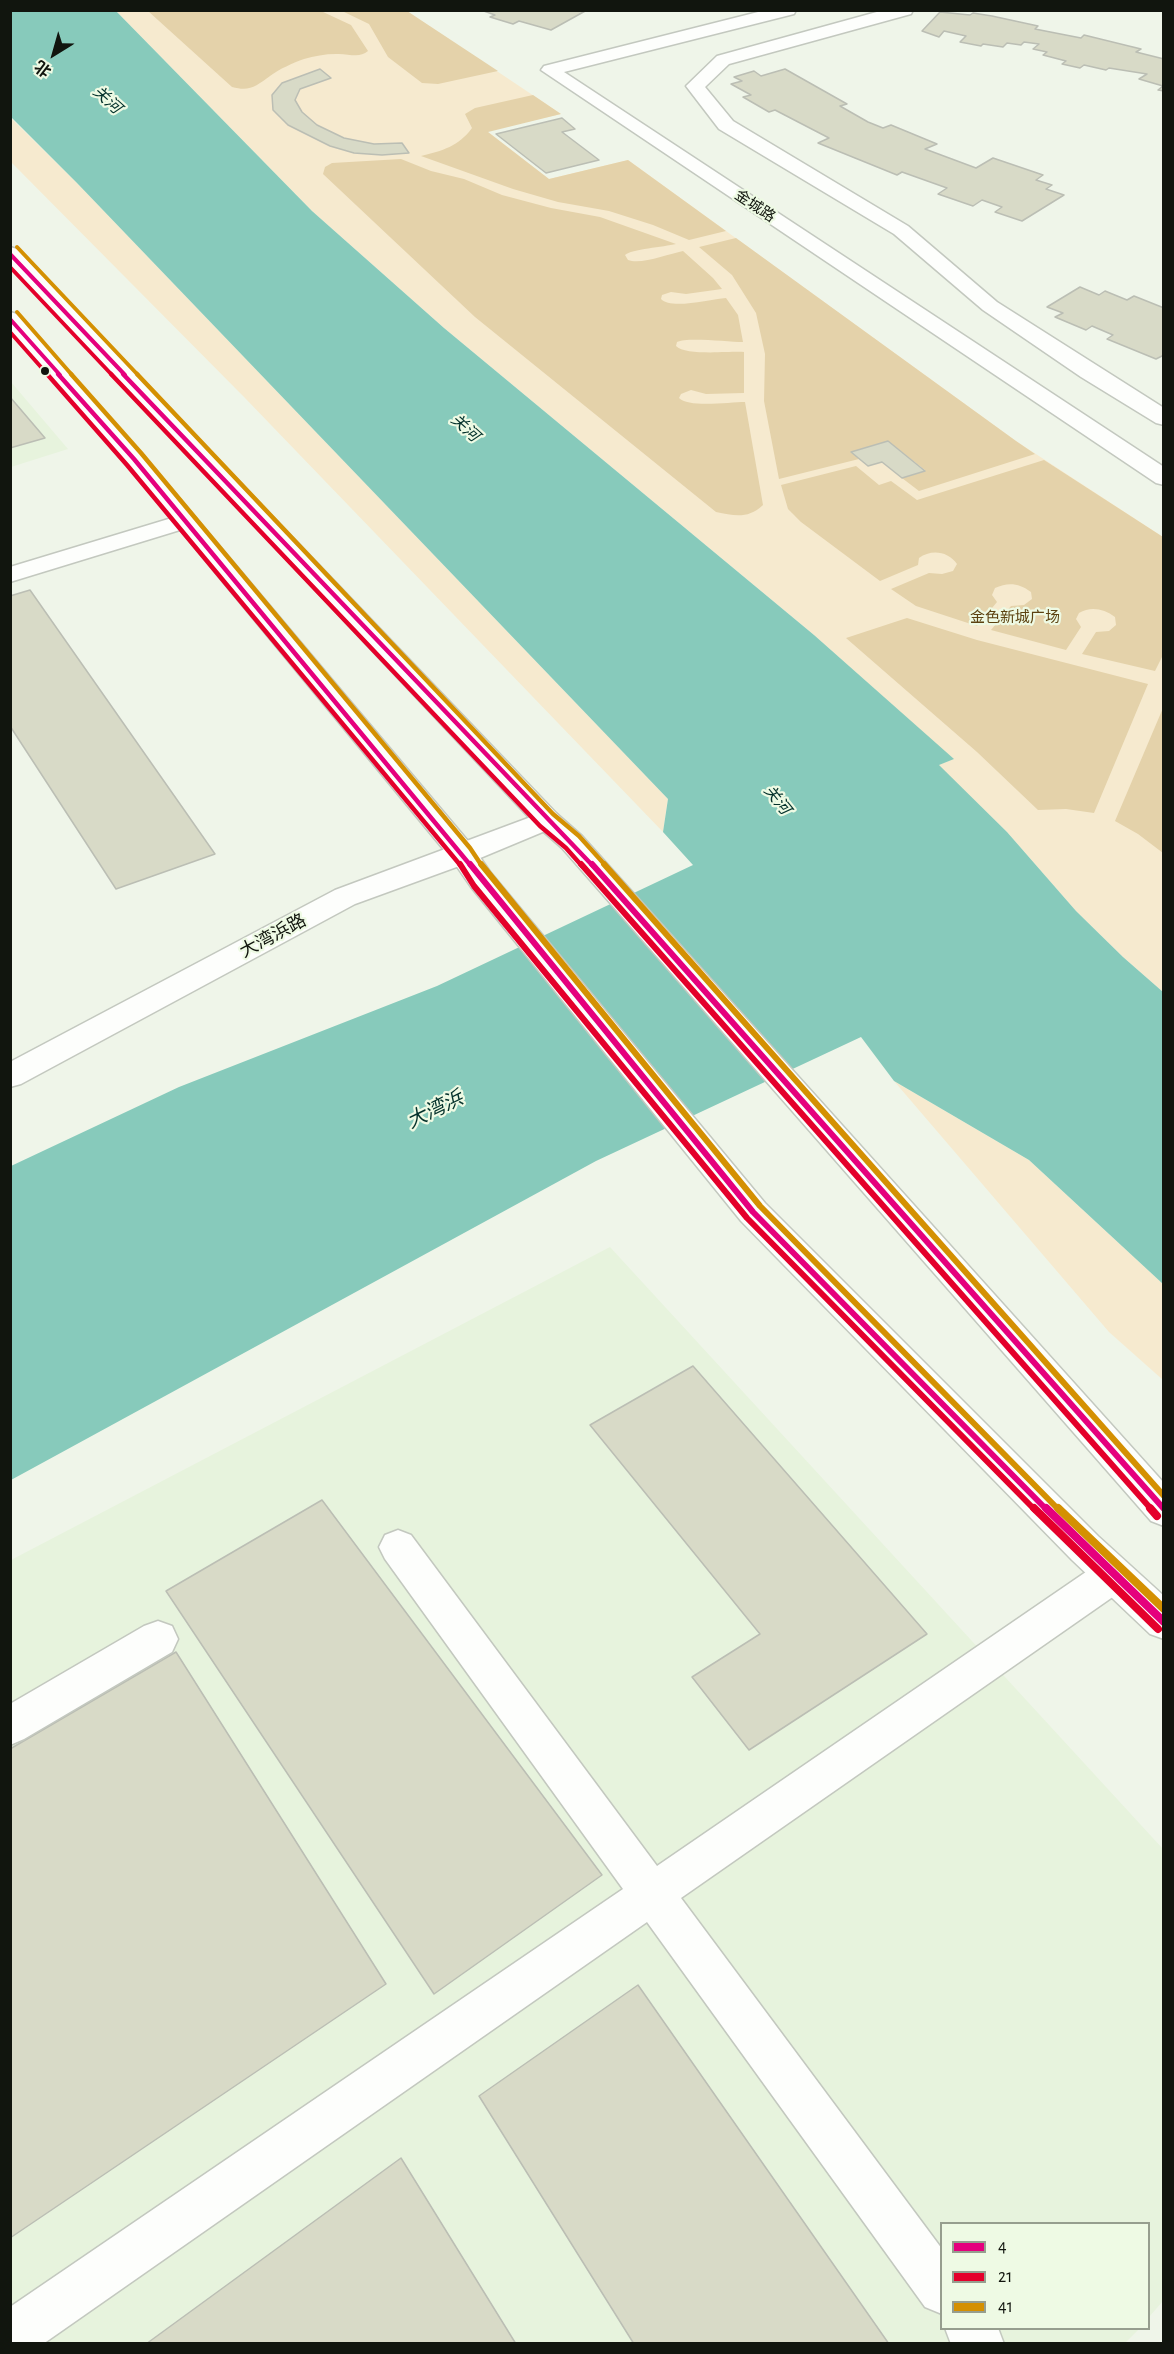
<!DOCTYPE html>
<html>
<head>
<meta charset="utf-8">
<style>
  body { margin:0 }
  #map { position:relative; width:1174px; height:2354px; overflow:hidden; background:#eff5e9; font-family:"Alegreya Sans","Noto Sans SC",sans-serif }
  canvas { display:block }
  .frame { position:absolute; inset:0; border:12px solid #11150e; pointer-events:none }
  .legend { position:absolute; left:940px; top:2222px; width:210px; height:108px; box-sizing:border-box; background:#eefae4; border:2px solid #969e8e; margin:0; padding:8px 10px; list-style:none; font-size:18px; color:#11150e }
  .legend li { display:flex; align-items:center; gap:12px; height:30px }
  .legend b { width:30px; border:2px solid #969e8e }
  .north { position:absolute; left:24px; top:24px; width:60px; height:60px; -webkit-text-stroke:4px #eefae4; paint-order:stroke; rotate:217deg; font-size:16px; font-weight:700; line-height:24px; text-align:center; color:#11150e }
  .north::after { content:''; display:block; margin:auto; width:21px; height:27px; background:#11150e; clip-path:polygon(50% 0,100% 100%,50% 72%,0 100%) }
</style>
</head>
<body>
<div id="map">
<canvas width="1174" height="2354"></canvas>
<div class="frame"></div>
<ul class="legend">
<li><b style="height:8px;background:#e5007d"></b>4</li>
<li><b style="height:8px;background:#e4002b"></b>21</li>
<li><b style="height:8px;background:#d49002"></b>41</li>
</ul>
<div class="north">北</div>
</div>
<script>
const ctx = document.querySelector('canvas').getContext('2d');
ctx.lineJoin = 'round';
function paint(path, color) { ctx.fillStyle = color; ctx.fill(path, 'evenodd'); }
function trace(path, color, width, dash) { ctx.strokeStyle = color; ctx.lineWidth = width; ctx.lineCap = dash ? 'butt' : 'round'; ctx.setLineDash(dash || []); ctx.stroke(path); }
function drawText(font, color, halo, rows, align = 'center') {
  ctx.font = font + ' "Alegreya Sans","Noto Sans SC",sans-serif'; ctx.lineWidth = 4.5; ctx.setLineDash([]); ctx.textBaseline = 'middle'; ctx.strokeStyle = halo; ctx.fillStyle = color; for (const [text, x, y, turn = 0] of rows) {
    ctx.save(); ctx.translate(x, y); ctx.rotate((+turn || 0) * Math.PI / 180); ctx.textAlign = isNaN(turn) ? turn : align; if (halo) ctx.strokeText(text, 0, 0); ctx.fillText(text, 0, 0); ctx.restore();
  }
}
const built = new Path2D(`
  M11,382l57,67 -57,18z
  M610,1247l553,602v452l-14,16 -1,-93h-206v104l197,1 -14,14 -1114,1v-784z`);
const green = new Path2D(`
  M116,11h291l154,103 -74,17 62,48 79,-19 388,281 147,96v455l-40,-35 -47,-46 -69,-79 -69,-67 15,-6 -139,-124 -370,-307 -132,-117z
  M10,117l67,66 591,616 -5,33 -418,-434 -234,-236z
  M894,1081l135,79 134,124v96l-54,-48z`);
const forest = new Path2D(`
  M148,11h173l30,14 17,26c-9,8 -20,2 -32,3 -11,0 -22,2 -32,5 -11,4 -25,10 -34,17 -14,10 -20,16 -38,11z
  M342,11h65l91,60 -60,13 -16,-1 -34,-26 -19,-33z
  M533,95l28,19 -73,18 61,47 79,-19 98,71 -37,9 -36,-15 -44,-14 -51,-9 -45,-13 -92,-33c21,-5 38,-10 51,-28l-7,-14 10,-6z
  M401,159l30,12 33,8 38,16 49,13 49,9 76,27c-12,3 -45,5 -51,11l3,5c13,5 40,-6 55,-9l30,27 9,11 -36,5 -15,-2 -9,3 -1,4c10,11 49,0 65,-1l12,17 5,27c-15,0 -56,-5 -66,0l-1,4c9,10 53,5 68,6v41l-38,1 -15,-4 -10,4 -2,4c9,10 51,4 66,4l18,103c-15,14 -28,11 -47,7l-241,-195 -152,-143 2,-7 7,-4z
  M736,238l280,203 19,13 -116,37 -17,-13 23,-8 -37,-29 -37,11 8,7 -80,20 -15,-78 1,-47 -9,-41 -24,-38 -33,-28z
  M1044,460l119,77v118l-8,16 -73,-17 14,-22 13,-1 7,-6 -1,-8c-11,-8 -24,-11 -36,-4l-3,6 5,8 -15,23 -75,-20 20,-24 13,-1 8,-6 -1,-7c-12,-9 -23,-10 -36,-4l-3,7 5,7 -20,24 -61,-20 -25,-17 38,-16 13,1 11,-3 4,-7c-9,-13 -26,-15 -38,-6l-1,7 -38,16 -79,-59 -13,-13 -7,-24 75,-19 23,19 12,-4 26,19z
  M907,618l70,22 171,44 -54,129 -28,-4 -28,1 -61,-58 -131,-114z
  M1163,708v145l-25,-19 -23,-13z`);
const water = new Path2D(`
  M11,11h105l196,200 132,117 370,307 140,124 -15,6 68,67 69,79 47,46 40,35v292l-134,-124 -135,-79 -33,-44 -265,124 -585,319v-314l168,-79 258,-101 256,-121 -30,-33 5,-33 -591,-616 -66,-66z`);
const building = new Path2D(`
  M481,10h106l-36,20 -32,-9 -6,3 -23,-7 5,-2z
  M940,12l30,3 3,-2 19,3 46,10 -3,3 46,9 3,-3 57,14 -5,3 28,7v32l-6,-1 5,-4 -24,-7 8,-5 -38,-6 -3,2 -22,-5 -4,3 -18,-4 4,-3 -23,-6 4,-3 -14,-3 6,-5 -15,-2 -3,3 -14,-2 -4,4 -20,-3 -2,2 -21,-4 6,-6 -22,-5 -5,6 -17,-6z
  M320,69l11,9 -31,11 -5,11 7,12 15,13 27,13 30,6 28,-1 7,10 -27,2 -28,-2 -24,-7 -42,-21 -15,-15 -1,-15 10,-12z
  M785,69l62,35 -7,2 28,16 15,6 8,-3 46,19 -12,5 51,19 17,-10 50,17 -7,5 16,5 -6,4 18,6 -42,26 -27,-9 7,-5 -20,-7 -9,6 -35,-12 9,-6 -45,-16 -5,3 -79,-32 11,-5 -54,-28 -6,2 -26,-15 8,-2 -20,-11 11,-3 -8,-4 20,-6 7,5z
  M562,118l13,11 -13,3 37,28 -53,13 -50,-39z
  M1080,287l19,8 6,-4 22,9 7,-4 30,12v47l-8,4 -49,-20 6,-4 -21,-9 -6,4 -31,-13 8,-4 -16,-6z
  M10,397l35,41 -35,10z
  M888,441l37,30 -23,7 -20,-16 -14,4 -17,-14z
  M30,590l185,264 -99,35 -106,-163v-130z
  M693,1366l234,268 -178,116 -57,-73 68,-43 -170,-209z
  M322,1500l280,375 -168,119 -268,-403z
  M176,1652l210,332 -376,254v-489z
  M638,1985l251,359h-255l-155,-248z
  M401,2158l115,186h-370z`);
const minor = new Path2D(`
  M766,10h30l-2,4 -230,58 600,395v18l-8,-2 -615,-413 3,-4z
  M884,10h29l-2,4 -182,50 -24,23 28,34 175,105 89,76 167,106v17l-8,-2 -75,-46 -98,-67 -89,-76 -175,-105 -33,-43 31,-30z
  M185,514l8,2 4,5 -4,5 -183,56v-15z
  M547,811l10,3 4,6 -4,6 -84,35 -118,43 -334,180 -11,3v-25l325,-172z
  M398,1530l13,5 246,331 442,-303 14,-5 14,5 5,12 -5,12 -446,311 261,351v65l-17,-7 -278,-385 -604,422h-33v-37l613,-418 -238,-330 -6,-12 6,-12z
  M158,1621l14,5 6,13 -6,13 -148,87 -14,6v-41l134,-78z
  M945,2328h53l6,16h-53z`);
const major = new Path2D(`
  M10,247l7,2 540,565 25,22 582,647v43l-13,-5 -589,-673 -25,-22 -527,-561z
  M10,312l7,2 125,140 331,393 18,26 274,330 333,333 66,60v43l-14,-5 -78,-74 -331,-339 -270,-334 -18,-26 -327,-397 -116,-132z`);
const bus1Far3 = new Path2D(`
  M10,254l115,121
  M10,319l50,56`);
const bus1Far2 = new Path2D(`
  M58,374l76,85 337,407
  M123,374l470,492`);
const bus1Far1 = new Path2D(`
  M470,864l283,348 294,298
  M592,864l572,645`);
const bus1 = new Path2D(`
  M1046,1508l118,114`);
const bus2Far3 = new Path2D(`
  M10,267l102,108
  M10,332l38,43`);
const bus2Far2 = new Path2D(`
  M47,374l80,91 334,401
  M111,374l429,452 26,22 16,18`);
const bus2Far1 = new Path2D(`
  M460,864l14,22 273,332 288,292
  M581,864l571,646`);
const bus2 = new Path2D(`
  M1034,1508l124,121
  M1150,1508l7,8`);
const bus3Far3 = new Path2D(`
  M17,247l121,128
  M17,312l55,63`);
const bus3Far2 = new Path2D(`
  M71,374l70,79 329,395 12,18
  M137,374l416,440 26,22 27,30`);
const bus3Far1 = new Path2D(`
  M481,864l279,342 299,304
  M604,864l560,632`);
const bus3 = new Path2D(`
  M1058,1508l106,101`);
const markers = [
  [45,371,5,"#11150e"]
];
const farStreetnames = [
  ["金城路",755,206,34]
];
const farParknames = [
  ["金色新城广场",1015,617]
];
const farWaternames = [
  ["关河",107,100,42],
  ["关河",465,428,42],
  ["关河",777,800,51]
];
const streetNames = [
  ["大湾浜路",273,936,-28]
];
const waterNames = [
  ["大湾浜",435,1110,-26]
];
paint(built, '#e7f3dd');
paint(green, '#f6eacf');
paint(forest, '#e4d2aa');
paint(water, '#87cabb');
paint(building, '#d8dac7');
trace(building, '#bbbeb4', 1.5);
trace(minor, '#c3c8bf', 3);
trace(major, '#c3c8bf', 3);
paint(minor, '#fdfefc');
paint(major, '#fdfefc');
trace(bus1Far3, '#e5007d', 4);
trace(bus1Far2, '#e5007d', 4.5);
trace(bus1Far1, '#e5007d', 6);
trace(bus1, '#e5007d', 8);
trace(bus2Far3, '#e4002b', 4);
trace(bus2Far2, '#e4002b', 4.5);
trace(bus2Far1, '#e4002b', 6);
trace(bus2, '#e4002b', 8);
trace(bus3Far3, '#d49002', 4);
trace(bus3Far2, '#d49002', 4.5);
trace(bus3Far1, '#d49002', 6);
trace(bus3, '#d49002', 8);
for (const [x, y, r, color] of markers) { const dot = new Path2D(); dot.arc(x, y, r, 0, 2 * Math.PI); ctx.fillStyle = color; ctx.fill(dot); trace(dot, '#eefae4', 2); }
drawText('15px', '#11150e', '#eefae4', farStreetnames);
drawText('15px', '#5c4210', '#eefae4', farParknames);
drawText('italic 16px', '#03312b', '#eefae4', farWaternames);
drawText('18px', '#11150e', '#eefae4', streetNames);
drawText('italic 20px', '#03312b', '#eefae4', waterNames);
</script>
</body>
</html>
